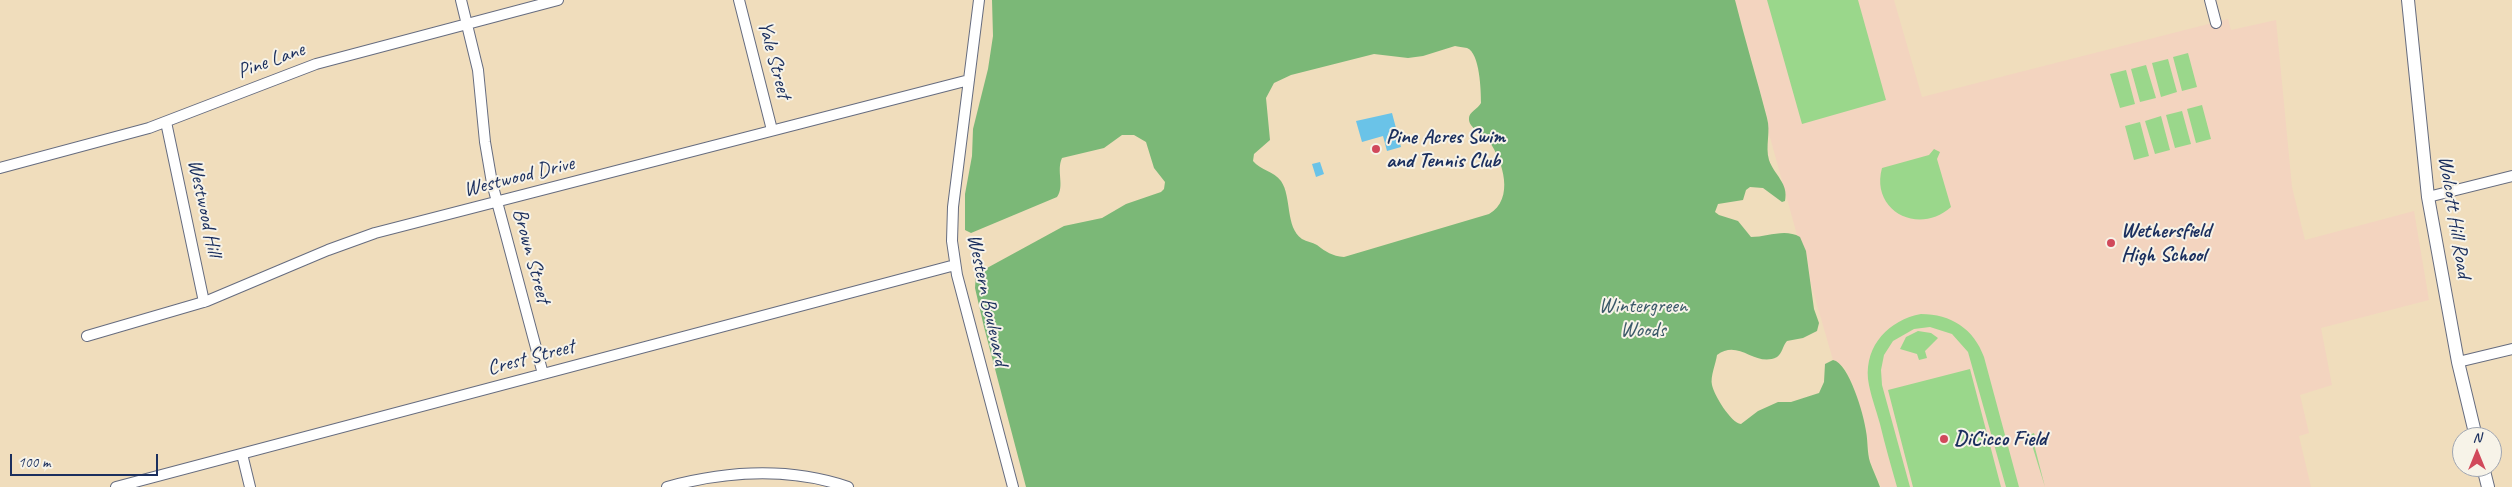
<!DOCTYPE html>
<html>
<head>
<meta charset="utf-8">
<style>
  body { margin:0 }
  #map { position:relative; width:2512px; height:487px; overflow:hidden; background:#f0ddbc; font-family:Caveat,sans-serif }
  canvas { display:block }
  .north { position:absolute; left:2452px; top:427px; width:50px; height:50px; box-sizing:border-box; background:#f7f3e8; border:1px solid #9fa5b1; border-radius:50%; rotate:0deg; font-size:14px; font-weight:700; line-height:20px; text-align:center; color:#1b2f5e }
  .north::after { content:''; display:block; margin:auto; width:18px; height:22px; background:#d1495b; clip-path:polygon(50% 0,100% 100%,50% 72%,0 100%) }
  .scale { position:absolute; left:10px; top:454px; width:148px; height:22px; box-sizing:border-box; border:2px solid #1b2f5e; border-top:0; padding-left:6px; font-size:15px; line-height:18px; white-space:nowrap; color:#1b2f5e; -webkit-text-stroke:4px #f7f3e8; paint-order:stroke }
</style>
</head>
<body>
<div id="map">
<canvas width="2512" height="487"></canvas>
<div class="north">N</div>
<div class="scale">100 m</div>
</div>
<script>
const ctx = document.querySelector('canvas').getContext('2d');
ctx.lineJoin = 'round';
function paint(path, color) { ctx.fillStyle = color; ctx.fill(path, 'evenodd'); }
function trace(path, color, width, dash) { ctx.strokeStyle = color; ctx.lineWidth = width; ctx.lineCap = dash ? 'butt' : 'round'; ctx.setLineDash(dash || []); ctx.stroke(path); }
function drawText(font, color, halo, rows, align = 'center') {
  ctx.font = font + ' Caveat,sans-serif'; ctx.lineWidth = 4; ctx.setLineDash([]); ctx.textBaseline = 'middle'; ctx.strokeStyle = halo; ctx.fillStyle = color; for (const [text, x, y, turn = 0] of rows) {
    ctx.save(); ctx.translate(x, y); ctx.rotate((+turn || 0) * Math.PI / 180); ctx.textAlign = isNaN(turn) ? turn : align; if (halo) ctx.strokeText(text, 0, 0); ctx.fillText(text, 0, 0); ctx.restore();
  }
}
const built = new Path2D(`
  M1735,0h159l28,97 306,-78 3,11 45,-10 16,167 13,53 109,-29 15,89 -108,28 11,57 -32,10 9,38 -10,3 12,51h-430l-11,-26 -4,-33 -13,-43 -9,-18 -11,-7 -22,-76 -5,-33 -9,-16 -29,-105v-10z`);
const green = new Path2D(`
  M1767,0h91l28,100 -84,24z
  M2188,53l9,34 -15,4 -9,-34z
  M2168,59l9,33 -16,5 -9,-34z
  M2146,65l10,33 -16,4 -9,-33z
  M2126,70l9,34 -15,4 -10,-34z
  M2202,105l9,34 -15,4 -9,-34z
  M2182,111l9,33 -16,4 -9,-33z
  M2161,116l9,34 -15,4 -10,-33z
  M2140,122l9,34 -15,4 -9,-34z
  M1934,149l6,3 -3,7 14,48c-32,29 -81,4 -69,-39l47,-13z
  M1921,314c30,0 53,15 63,43l35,130h-13l-38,-135 -16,-18 -22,-7 -16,2 -21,12 -9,14 -3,15 1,15 28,102h-13c-6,-21 -12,-42 -17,-63 -4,-15 -10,-30 -12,-45 -3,-34 21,-59 53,-65z
  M1918,331l13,2 7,5 -13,13 2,7 -8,2 -2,-6 -17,-5 6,-12z
  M1970,369l31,118h-88l-25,-97z
  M2034,433l3,10 -3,1 11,43 -13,-42h-4l-2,-9z`);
const forest = new Path2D(`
  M992,0h743c10,40 22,79 32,118 4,14 -2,28 2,42 5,15 20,23 16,41l-3,1 -19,-14 -13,-1 -4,3 -3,10 -25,4 -3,8 4,3 19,6 13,16c16,0 34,-9 49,0l6,14 8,58 5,14 -2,8 -14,7 -16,3c-4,4 -5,13 -10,16 -22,11 -38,-19 -60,-2 -1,8 -7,22 -5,30 2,10 19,38 29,39l17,-13 20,-9h13l28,-9 5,-11 1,-18 8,-4c16,3 31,55 33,71 2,10 1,21 4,31 3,8 7,17 10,25h-854l-42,-160 -9,-39 1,-14 88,-48 38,-8 24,-14 35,-12 3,-3 1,-7 -11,-14 -8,-26 -12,-7h-12l-18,13 -42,10c-6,13 3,28 -5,39l-86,36 -6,-3v-36l7,-38 1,-27 15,-60 5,-33zM1455,46c3,1 8,1 12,2 13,5 14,43 14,55 -3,6 -12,9 -12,15 -1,11 15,15 20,23 14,20 26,58 0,73l-145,43c-12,-1 -18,-5 -27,-12 -5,-3 -10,-3 -15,-6 -17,-12 -10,-42 -21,-58 -7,-10 -21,-11 -28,-20l1,-7 16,-14 -4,-42 8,-15 17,-8 83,-21 34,4 15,-2z`);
const water = new Path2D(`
  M1392,113l9,34 -14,4 -4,-15 -21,6 -6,-21z
  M1320,162l4,12 -8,3 -4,-13z`);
const minor = new Path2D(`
  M461,0l17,70 7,72 7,41 51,191
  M739,0l33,130
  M979,0l-26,207 -1,34 5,34 56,212
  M2210,0l6,23
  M166,122l38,180
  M0,168l149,-40 167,-64 242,-64
  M2428,197l84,-21
  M87,336l120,-35 121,-51 47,-17 594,-153
  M2458,362l54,-13
  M242,454l8,33
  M116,487l839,-222
  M667,487c59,-16 122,-20 181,0`);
const tertiary = new Path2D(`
  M2408,0l20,197 30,165 18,75
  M2483,467l5,20`);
const markers = [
  [1376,149,5,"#d1495b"],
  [2111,243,5,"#d1495b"],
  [1944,439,5,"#d1495b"]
];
const streetNames = [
  ["Yale Street",774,60,75],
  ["Pine Lane",271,61,-20],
  ["Westwood Drive",519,177,-14],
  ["Westwood Hill",204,208,78],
  ["Wolcott Hill Road",2454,217,81],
  ["Brown Street",531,256,75],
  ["Western Boulevard",987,300,78],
  ["Crest Street",531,358,-15]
];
const poiNames = [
  ["Pine Acres Swim",1386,137],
  ["and Tennis Club",1386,161],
  ["Wethersfield",2121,231],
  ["High School",2121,255],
  ["DiCicco Field",1954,439]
];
const parkNames = [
  ["Wintergreen",1643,306],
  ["Woods",1643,330]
];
paint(built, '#f3d4bf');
paint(green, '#9ad78b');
paint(forest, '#7bb877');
paint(water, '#6ac3e8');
trace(minor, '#666c7f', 12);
trace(tertiary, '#666c7f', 14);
trace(minor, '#fff', 10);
trace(tertiary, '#fff', 12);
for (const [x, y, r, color] of markers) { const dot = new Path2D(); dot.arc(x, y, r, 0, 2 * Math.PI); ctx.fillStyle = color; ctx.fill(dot); trace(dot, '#f7f3e8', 2); }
drawText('21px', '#1b2f5e', '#f7f3e8', streetNames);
drawText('bold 21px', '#1b2f5e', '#f7f3e8', poiNames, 'left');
drawText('21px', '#3b5969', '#f7f3e8', parkNames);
</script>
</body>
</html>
